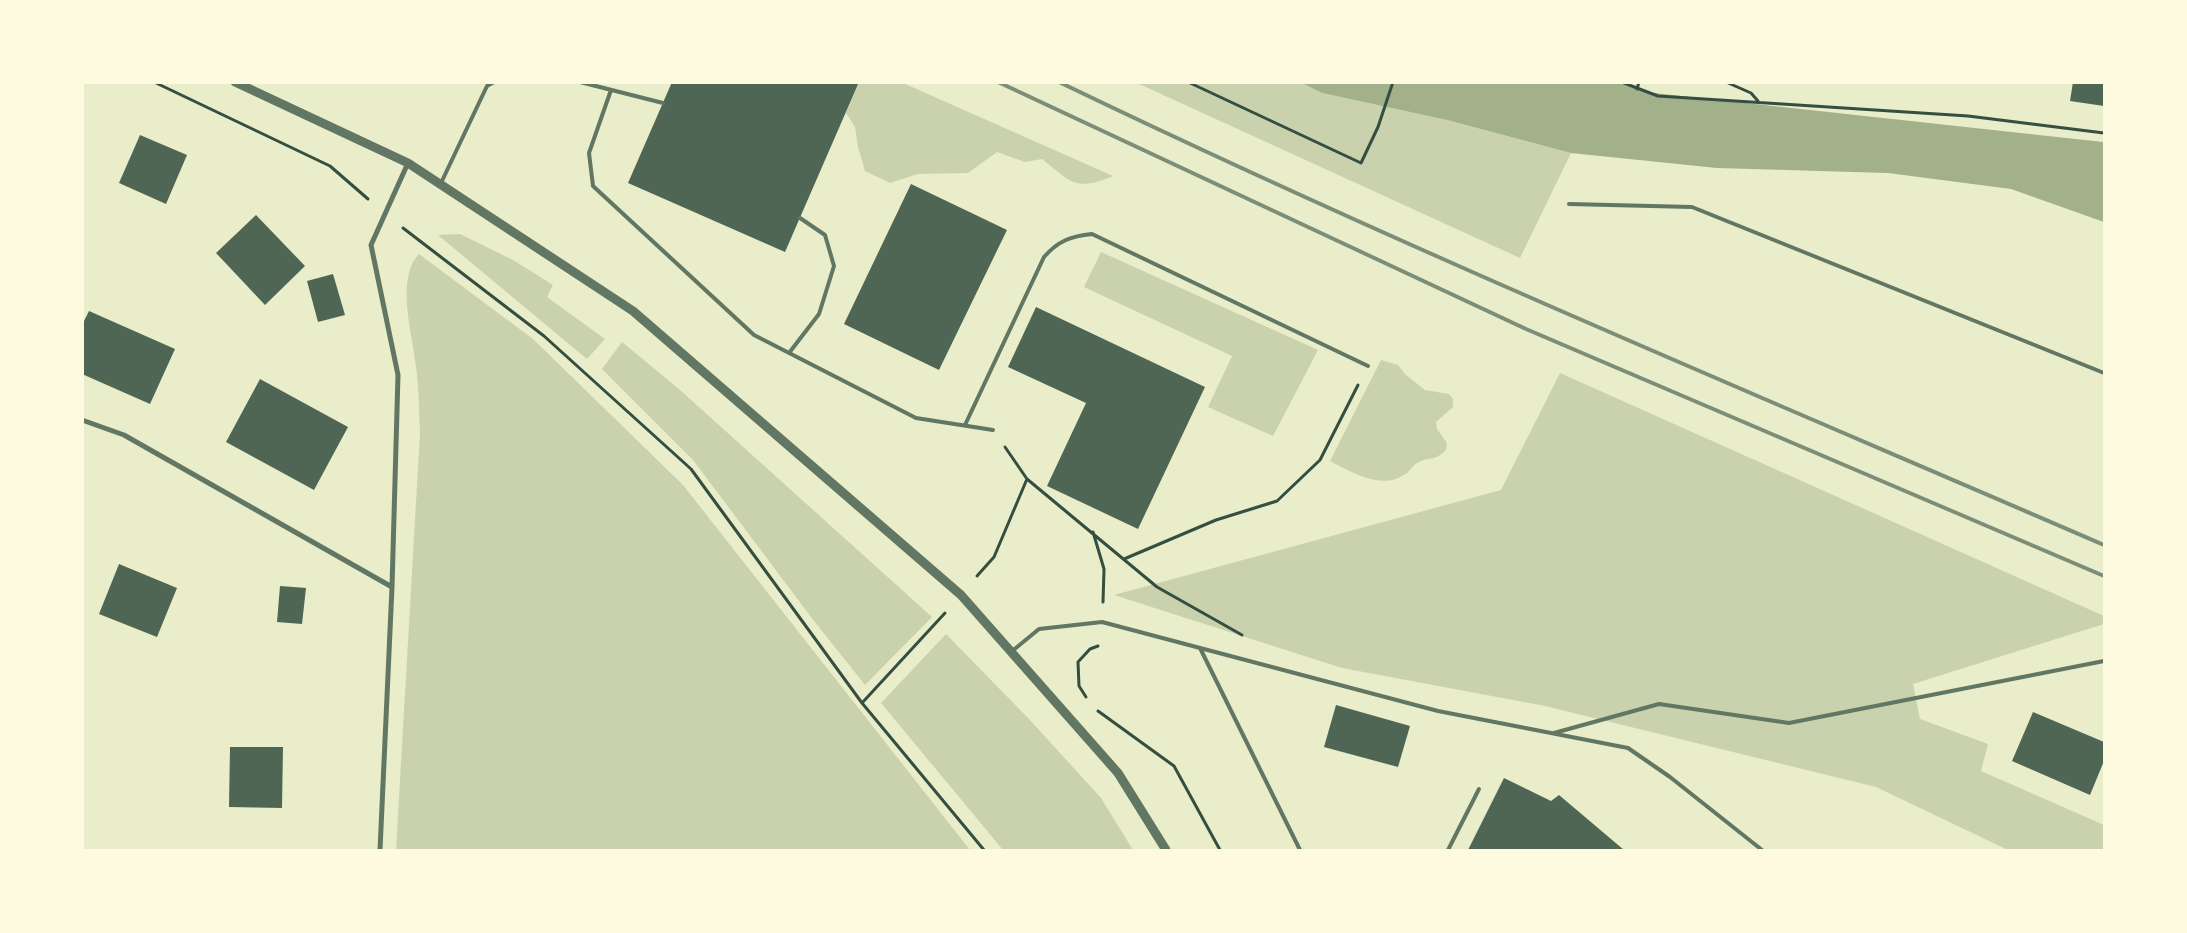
<!DOCTYPE html>
<html>
<head>
<meta charset="utf-8">
<style>
  body { margin:0 }
  #map { position:relative; width:2187px; height:933px; overflow:hidden; background:#e9edc9; font-family:"Exo 2",sans-serif }
  canvas { display:block }
  .frame { position:absolute; inset:0; border:84px solid #fefae0; pointer-events:none }
</style>
</head>
<body>
<div id="map">
<canvas width="2187" height="933"></canvas>
<div class="frame"></div>
</div>
<script>
const ctx = document.querySelector('canvas').getContext('2d');
ctx.lineJoin = 'round';
function paint(path, color) { ctx.fillStyle = color; ctx.fill(path, 'evenodd'); }
function trace(path, color, width, dash) { ctx.strokeStyle = color; ctx.lineWidth = width; ctx.lineCap = dash ? 'butt' : 'round'; ctx.setLineDash(dash || []); ctx.stroke(path); }
const green = new Path2D(`
  M859,83h44l210,93c-38,16 -42,6 -71,-17l-17,3 -28,-10 -29,21 -50,1 -28,9 -25,-12 -7,-24 -3,-20 -9,-14z
  M1137,83h165l20,10 125,27 124,33 -51,105z
  M460,234l53,26 40,25 -6,12 58,42 -18,20 -149,-124z
  M1101,252l217,98 -45,86 -65,-29 24,-51 -148,-69z
  M419,254l114,85 150,146 287,365h-574l24,-417c-1,-22 -1,-45 -4,-66 -3,-32 -21,-88 3,-113z
  M622,342l58,48 252,227 -67,68 -51,-64 -121,-161 -91,-91z
  M1381,360l17,5 8,10 19,15 24,4 4,5v8l-17,15 1,7 10,14 -1,7c-12,12 -15,6 -27,12 -7,3 -9,10 -15,13 -23,15 -53,-3 -74,-14z
  M1560,373l544,243v8l-191,60 7,35 68,25 -7,27 123,54v25h-96l-132,-63 -331,-81 -203,-38 -228,-73 387,-105z
  M946,634l83,85 72,79 32,52h-130l-122,-147z`);
const water = new Path2D(`
  M1302,83h316l27,9 458,50 1,80 -93,-33 -123,-16 -171,-5 -146,-15 -124,-33 -125,-27z`);
const building = new Path2D(`
  M672,82h187l-74,170 -157,-69z
  M2073,82h31v24l-34,-5z
  M140,135l47,20 -21,49 -47,-21z
  M911,184l96,46 -68,140 -95,-46z
  M256,215l49,51 -40,39 -49,-52z
  M333,274l12,41 -27,7 -11,-41z
  M1036,307l169,80 -67,142 -91,-43 39,-83 -78,-36z
  M89,311l86,38 -25,55 -68,-30v-49z
  M260,379l88,48 -34,63 -88,-48z
  M119,564l58,24 -20,49 -58,-23z
  M280,586l26,2 -4,36 -25,-2z
  M1336,705l74,21 -12,41 -74,-20z
  M2033,712l71,30v19l-14,34 -78,-34z
  M230,747h53l-1,61 -53,-1z
  M1504,778l47,23 8,-6 65,55h-156z`);
const path = new Path2D(`
  M154,82l176,84 38,33
  M1188,82l173,81 17,-36 15,-45
  M1621,82l37,14 310,20 136,17
  M1726,82l25,11 7,8
  M1637,89l2,-7
  M403,228l141,108 147,133 171,234 122,147
  M1027,479l130,108 85,48
  M1093,532l11,37 -1,33
  M1124,559l92,-39 61,-19 43,-41 38,-75
  M977,576l17,-19 33,-78 -22,-32
  M1086,697l-7,-11 -1,-24 12,-13 8,-3
  M862,703l83,-90
  M1098,711l76,55 46,84`);
const service = new Path2D(`
  M580,82l83,21
  M611,90l-22,63 4,33 161,149 162,83 77,12
  M441,183l46,-97 7,-4
  M1569,204l123,3 412,166
  M789,353l30,-39 15,-48 -9,-31 -25,-17
  M965,425l79,-168c14,-16 27,-21 48,-23l276,132
  M1200,648l100,202
  M1011,652l28,-23 63,-7 336,89 190,37 42,29 92,73
  M1554,733l105,-29 130,19 315,-62
  M1448,850l31,-61`);
const minor = new Path2D(`
  M82,420l42,15 268,152
  M380,850l12,-263 6,-212 -27,-130 37,-82`);
const tertiary = new Path2D(`
  M235,82l173,81 225,148 328,284 157,178 48,77`);
const rail = new Path2D(`
  M998,82l528,247 578,247
  M1059,82c344,166 696,312 1045,463`);
paint(green, '#cad2ad');
paint(water, '#a3b18a');
paint(building, '#4f6655');
trace(path, '#344e41', 3);
trace(service, '#617663', 4);
trace(minor, '#617663', 5);
trace(tertiary, '#617663', 9);
trace(rail, '#7c8e77', 4);
</script>
</body>
</html>
